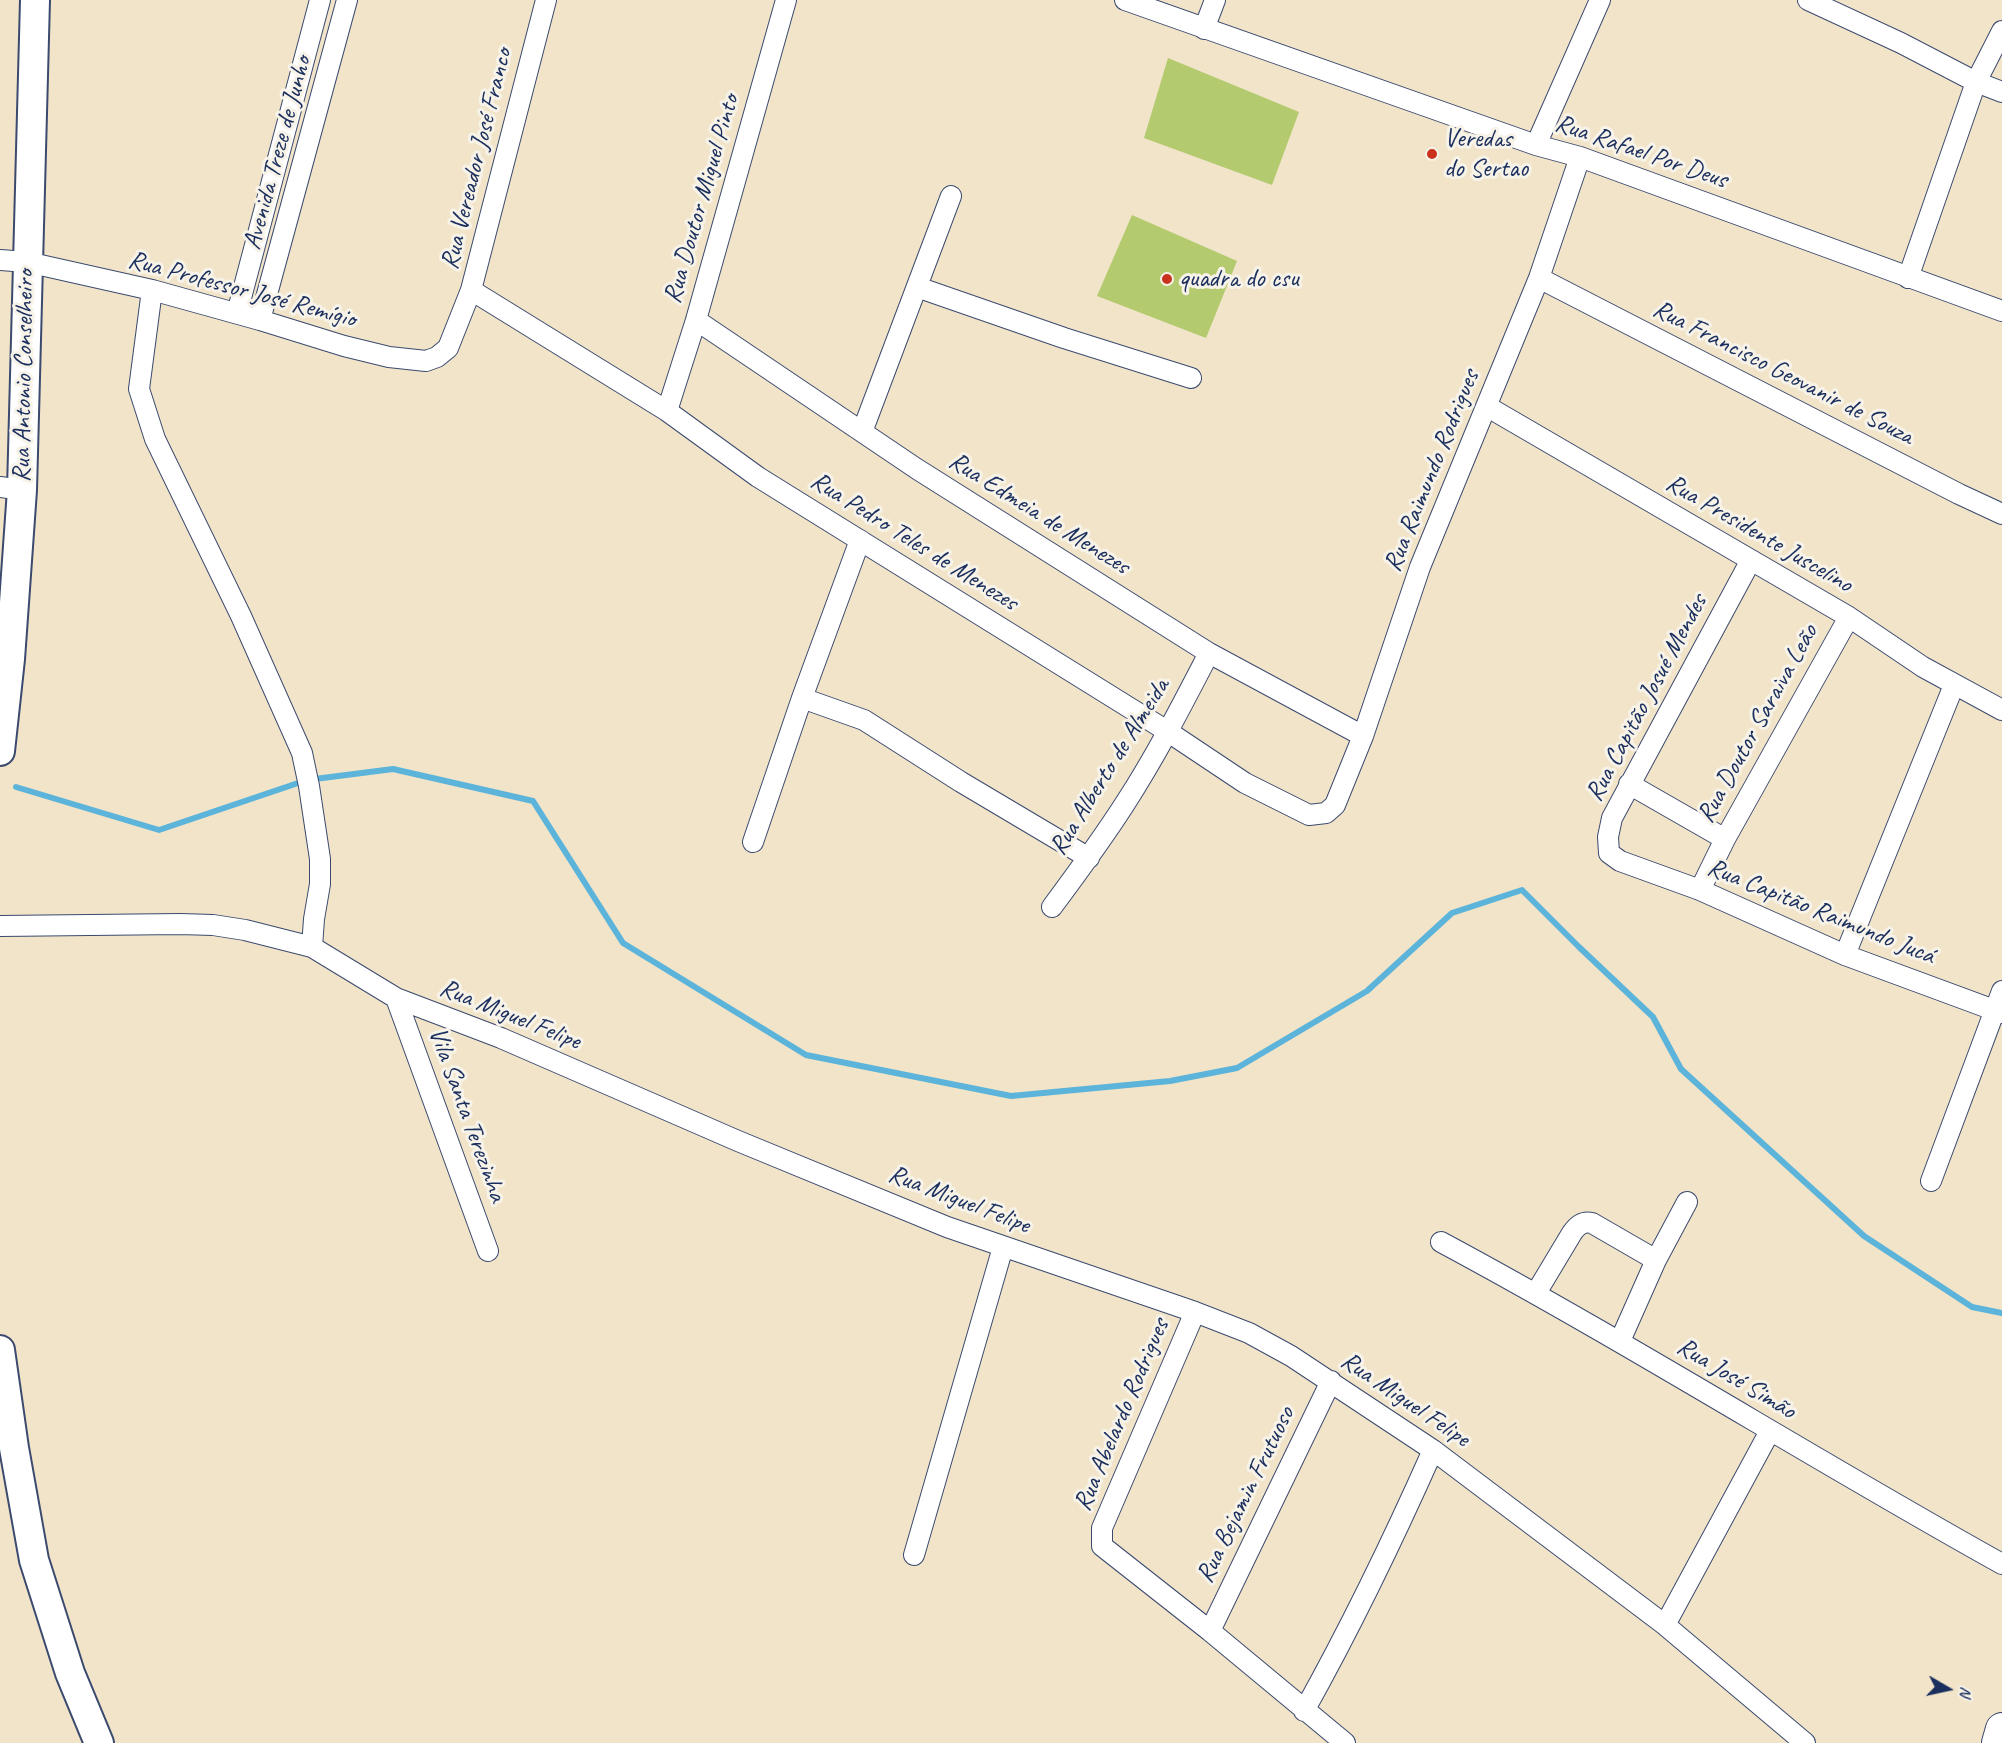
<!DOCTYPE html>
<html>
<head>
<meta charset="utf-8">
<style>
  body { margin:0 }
  #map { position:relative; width:2002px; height:1743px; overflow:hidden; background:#f1e4c9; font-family:Caveat,sans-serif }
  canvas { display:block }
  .north { position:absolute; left:1918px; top:1659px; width:60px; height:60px; -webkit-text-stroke:4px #f7f3e8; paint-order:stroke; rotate:99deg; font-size:16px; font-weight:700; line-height:24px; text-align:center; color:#1b2f5e }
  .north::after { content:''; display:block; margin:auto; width:21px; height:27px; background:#1b2f5e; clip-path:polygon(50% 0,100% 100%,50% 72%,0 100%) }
</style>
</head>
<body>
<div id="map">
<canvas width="2002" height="1743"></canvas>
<div class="north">N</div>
</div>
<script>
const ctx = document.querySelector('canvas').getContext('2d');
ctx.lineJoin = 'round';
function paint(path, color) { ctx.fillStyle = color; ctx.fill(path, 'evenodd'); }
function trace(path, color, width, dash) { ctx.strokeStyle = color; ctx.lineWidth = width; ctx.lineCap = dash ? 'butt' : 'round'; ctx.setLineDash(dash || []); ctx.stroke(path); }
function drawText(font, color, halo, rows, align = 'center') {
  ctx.font = font + ' Caveat,sans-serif'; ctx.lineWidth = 6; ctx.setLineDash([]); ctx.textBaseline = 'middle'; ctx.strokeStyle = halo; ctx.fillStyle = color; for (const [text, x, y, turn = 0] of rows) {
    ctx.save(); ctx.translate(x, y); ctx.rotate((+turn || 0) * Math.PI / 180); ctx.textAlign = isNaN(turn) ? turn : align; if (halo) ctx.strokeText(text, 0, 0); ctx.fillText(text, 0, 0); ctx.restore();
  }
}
const green = new Path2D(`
  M1168,58l131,54 -27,73 -128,-47z
  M1132,215l105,46 -31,77 -109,-42z`);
const stream = new Path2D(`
  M16,787l143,43 148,-50 86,-11 140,32 90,142 183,112 205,41 159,-15 67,-13 130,-77 85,-78 70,-23 57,57 74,70 28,52 183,167 108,71 30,6`);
const street = new Path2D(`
  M1125,0l411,145 44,12 422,154
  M1808,0l93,43 75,39 26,10
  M1204,29l11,-29
  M1536,145l64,-145
  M0,260l27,2 125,28 108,30 84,26 45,11 37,4 11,-4 11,-9 23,-58 75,-290
  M1539,278l420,216 43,20
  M1908,278l68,-196 26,-51
  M917,287l147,51 127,40
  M152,290l-13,99 16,50 86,177 61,137 7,33 11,73v25l-6,35 -2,28
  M471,290l196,121 91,66 409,254 78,52 64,32 17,-2 9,-8 28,-69 57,-169 119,-289 41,-121
  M237,313l83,-313
  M260,320l87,-320
  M696,320l221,149 292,184 154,83
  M1488,407l361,210 74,50 79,43
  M667,411l29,-91 90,-320
  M862,432l89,-236
  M0,487l22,3
  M1751,560l-139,258 -4,19 1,16 11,8 80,29 145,65 157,58
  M802,698l62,22 97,62 128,76
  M1629,784l96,55
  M753,842l49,-144 58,-158
  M1700,890l25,-51 124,-222
  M1052,907c26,-35 51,-69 74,-105 31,-48 57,-99 83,-149
  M0,926l180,-2 33,1 32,5 67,17 84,51 105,40 237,103 209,86 248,85 54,21 42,23 142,94 232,175 140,118
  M1845,955l109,-270
  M396,998l92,253
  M1931,1181l71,-190
  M1441,1242c190,102 372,217 561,322
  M1536,1293l36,-60c5,-7 10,-12 20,-10l64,37
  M1195,1312l-93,216v18l108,85 135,112
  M1620,1341l36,-81 31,-58
  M914,1555l89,-308
  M1665,1625l105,-194
  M1210,1631l121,-250
  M1304,1711c48,-86 89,-171 129,-261`);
const secondary = new Path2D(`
  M0,751l10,-92 12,-169 13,-490
  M0,1350l14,98 20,112 36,113 29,70`);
const primary = new Path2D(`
  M1998,1743l4,-14`);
const markers = [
  [1432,154,6,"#c8321e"],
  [1167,279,6,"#c8321e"]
];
const poiNames = [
  ["Veredas",1444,139],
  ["do Sertao",1444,169],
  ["quadra do csu",1179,279]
];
const streetNames = [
  ["Rua Rafael Por Deus",1641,152,19],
  ["Avenida Treze de Junho",278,153,-75],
  ["Rua Vereador José Franco",477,159,-76],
  ["Rua Doutor Miguel Pinto",702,199,-74],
  ["Rua Professor José Remígio",242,290,15],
  ["Rua Francisco Geovanir de Souza",1783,373,27],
  ["Rua Antonio Conselheiro",24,376,-89],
  ["Rua Raimundo Rodrigues",1432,471,-68],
  ["Rua Edmeia de Menezes",1039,514,32],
  ["Rua Presidente Juscelino",1759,534,30],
  ["Rua Pedro Teles de Menezes",914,542,32],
  ["Rua Capitão Josué Mendes",1647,698,-62],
  ["Rua Doutor Saraiva Leão",1758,724,-61],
  ["Rua Alberto de Almeida",1110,767,-58],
  ["Rua Capitão Raimundo Jucá",1821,912,22],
  ["Rua Miguel Felipe",510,1015,22],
  ["Vila Santa Terezinha",467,1115,70],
  ["Rua Miguel Felipe",959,1200,21],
  ["Rua José Simão",1736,1379,31],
  ["Rua Miguel Felipe",1405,1400,34],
  ["Rua Abelardo Rodrigues",1122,1415,-67],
  ["Rua Bejamin Frutuoso",1246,1495,-64]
];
paint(green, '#b3ca6f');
trace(stream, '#5cb4da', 6);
trace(street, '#3b4a6e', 22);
trace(secondary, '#3b4a6e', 32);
trace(primary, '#3b4a6e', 34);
trace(street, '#fff', 20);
trace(secondary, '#fff', 28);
trace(primary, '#fff', 32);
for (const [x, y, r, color] of markers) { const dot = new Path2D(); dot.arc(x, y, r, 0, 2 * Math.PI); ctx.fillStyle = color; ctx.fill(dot); trace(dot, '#f7f3e8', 2); }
drawText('26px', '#1b2f5e', '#f7f3e8', poiNames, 'left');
drawText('26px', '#1b2f5e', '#f7f3e8', streetNames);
</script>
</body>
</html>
